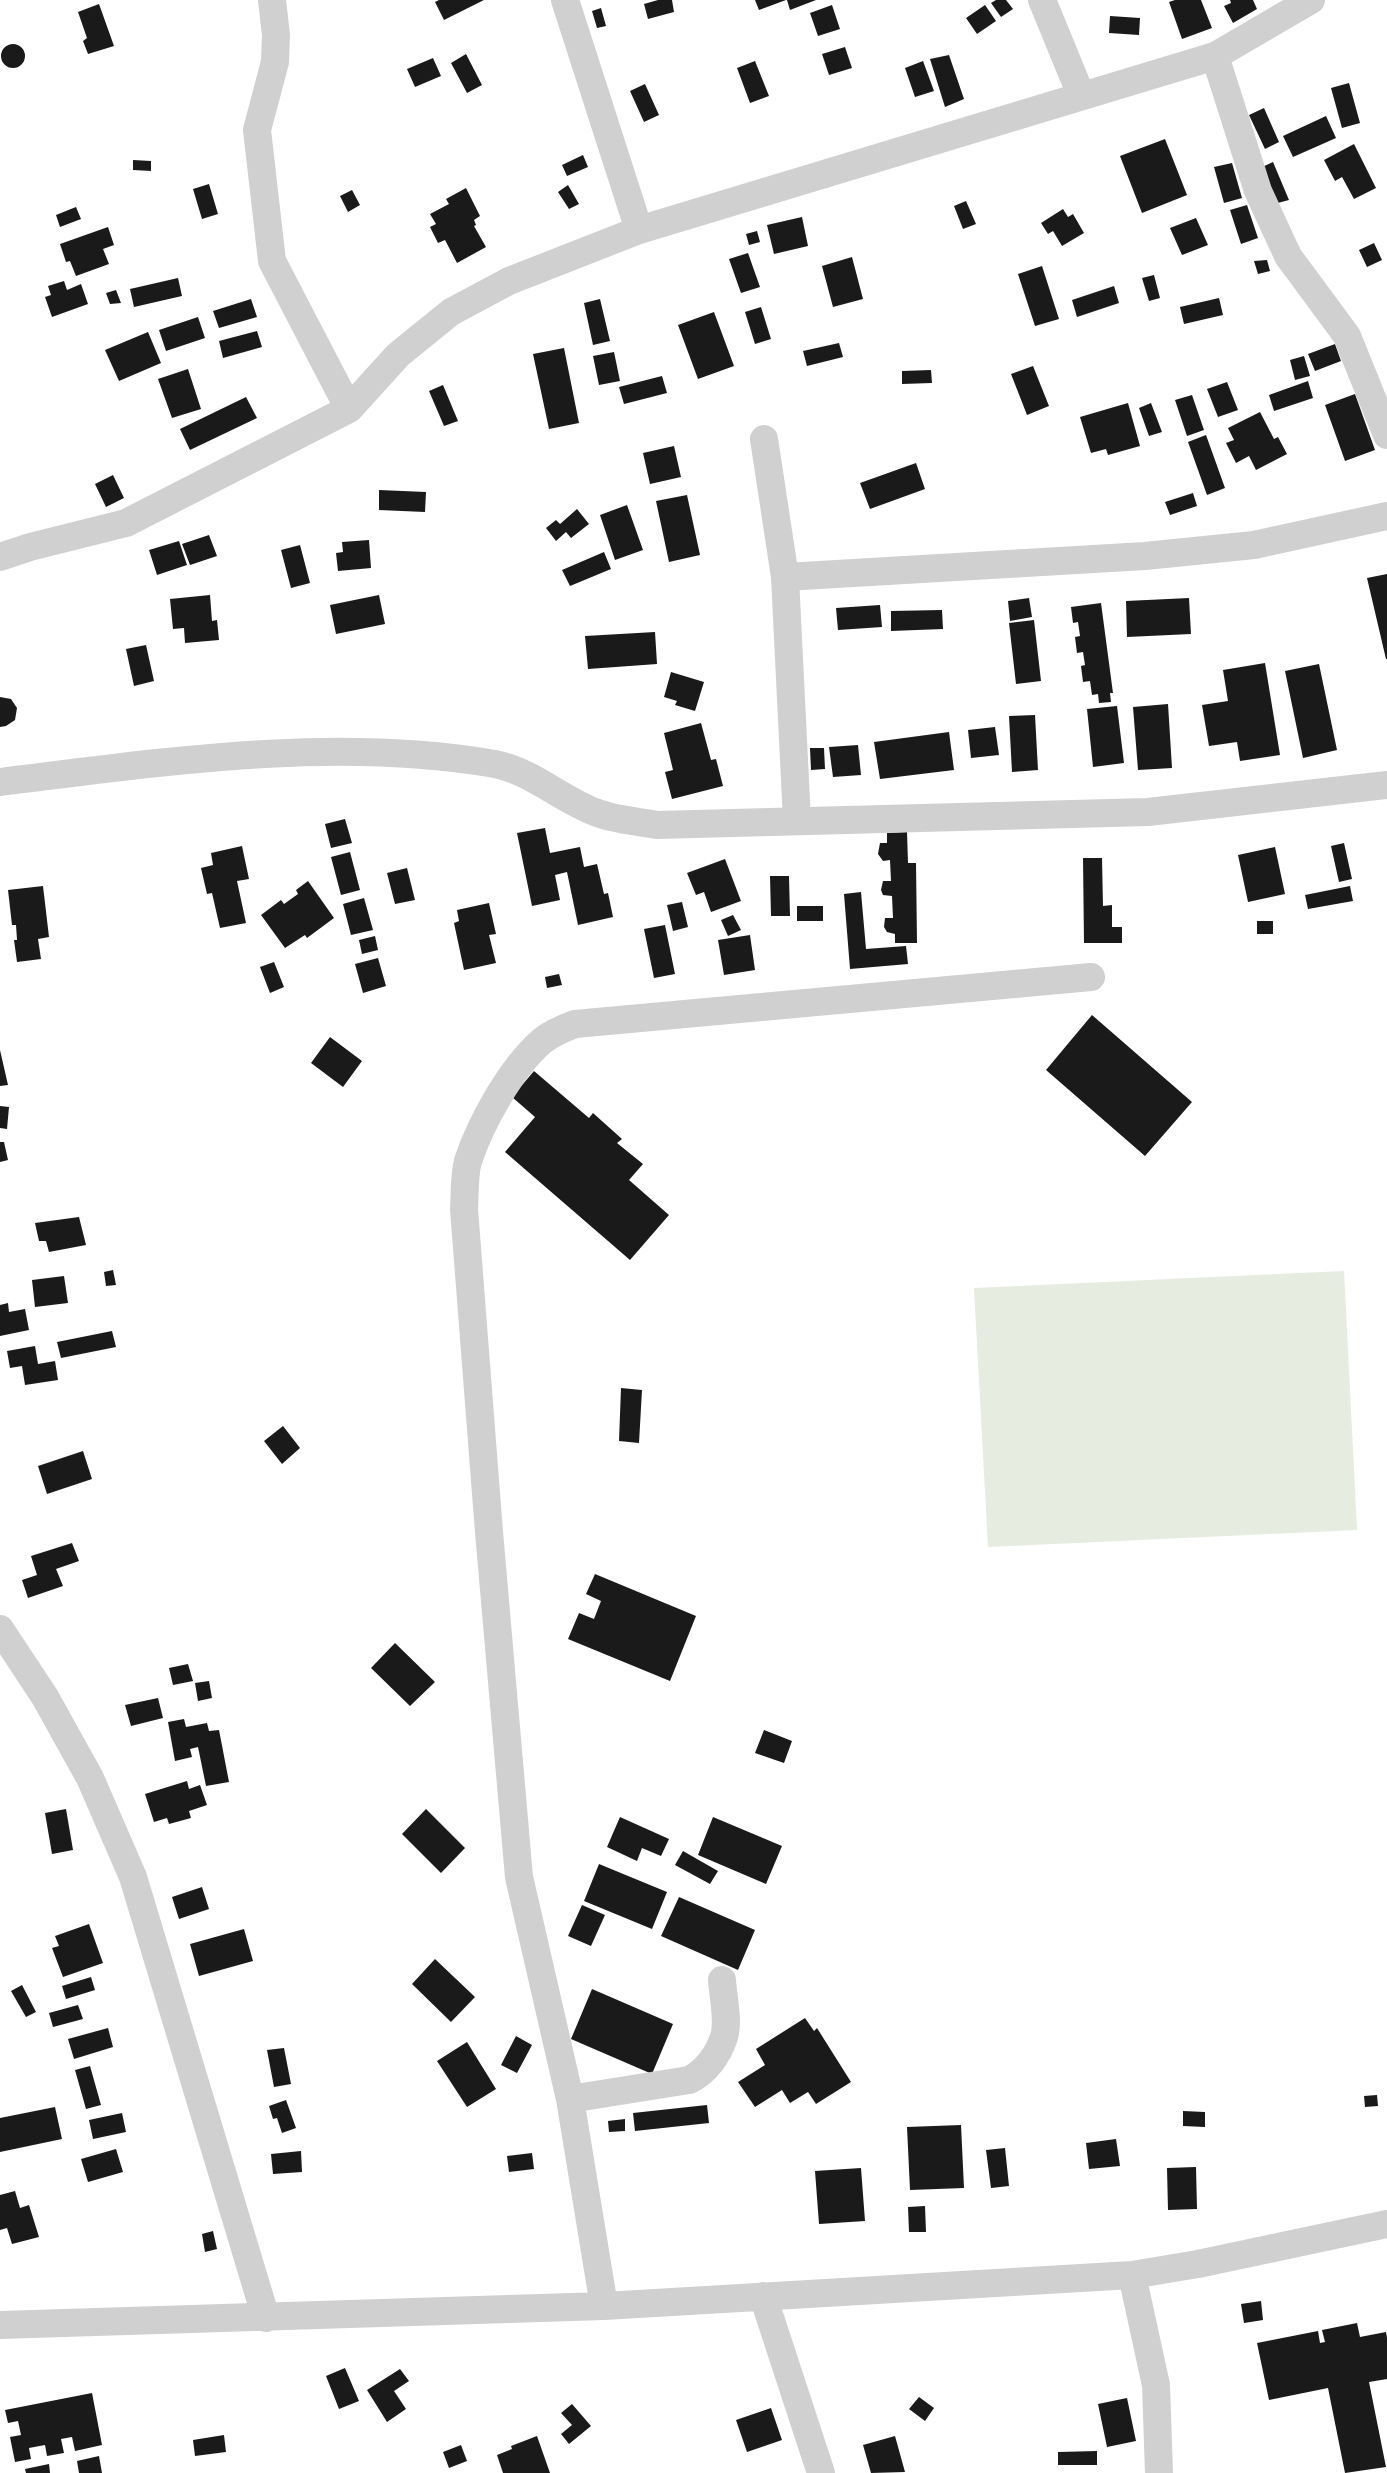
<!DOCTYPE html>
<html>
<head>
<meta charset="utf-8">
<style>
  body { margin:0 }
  canvas { display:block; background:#fff }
</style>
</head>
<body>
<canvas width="1387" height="2473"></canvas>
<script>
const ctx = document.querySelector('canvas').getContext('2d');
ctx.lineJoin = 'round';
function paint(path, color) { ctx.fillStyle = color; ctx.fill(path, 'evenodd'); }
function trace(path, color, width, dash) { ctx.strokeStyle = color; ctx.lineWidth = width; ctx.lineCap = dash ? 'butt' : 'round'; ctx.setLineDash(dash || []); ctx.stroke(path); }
const green = new Path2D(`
  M1344,1271l13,259 -369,17 -14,-259z`);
const building = new Path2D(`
  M439,0h45l-40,20 -9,-18z
  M658,0h14l2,12 -26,7 -4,-15z
  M755,0h31l-27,10z
  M787,0h29l-26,10z
  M996,0h10l7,9 -12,8 -10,-14z
  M1175,0h26l11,28 -30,11 -13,-37z
  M1230,0h23l4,9 -24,14 -9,-17 7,-3z
  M99,4l15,42 -26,8 -5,-13 4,-3 -9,-26z
  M832,5l8,24 -22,7 -8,-23z
  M985,5l11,16 -19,13 -11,-16z
  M601,8l5,18 -9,2 -5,-17z
  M1110,16l30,2 -1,17 -30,-2z
  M1 56a12 12 0 1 1 24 0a12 12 0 1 1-24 0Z
  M845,47l7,21 -23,7 -7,-21z
  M466,54l16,31 -15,8 -16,-30z
  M949,55l15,44 -19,8 -15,-48z
  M433,58l8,18 -26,11 -8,-18z
  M755,61l14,35 -19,7 -13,-35z
  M923,61l11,30 -19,6 -10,-29z
  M1349,83l11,40 -18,5 -11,-40z
  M645,84l14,31 -15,7 -14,-31z
  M1264,108l15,34 -14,7 -16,-34z
  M1326,116l10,22 -43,19 -10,-21z
  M1165,139l22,56 -45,18 -22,-57z
  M1354,144l22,44 -22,11 -12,-22 -7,4 -11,-21z
  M583,155l5,12 -21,9 -5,-11z
  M133,160l18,1v10l-18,-1z
  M1273,162l16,38 -15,4 -14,-36z
  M1232,163l10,35 -18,5 -10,-36z
  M209,184l9,30 -16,5 -9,-30z
  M568,185l11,19 -10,5 -11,-17z
  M466,188l14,28 -6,4 2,5 -2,1 12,21 -29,16 -12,-23 -7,3 -8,-16 6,-3 -6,-10 19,-10 -3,-5z
  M352,190l8,15 -12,7 -8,-16z
  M966,201l10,23 -13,5 -9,-23z
  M1247,205l11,33 -17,6 -11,-34z
  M76,207l5,12 -21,8 -4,-12z
  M1063,209l5,8 5,-3 11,19 -22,13 -9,-15 -5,3 -7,-11z
  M802,217l6,29 -34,8 -7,-29z
  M1196,218l12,27 -26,10 -12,-27z
  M108,227l6,18 -11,4 6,15 -33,12 -6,-15 -4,1 -6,-18z
  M757,231l3,11 -11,3 -3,-11z
  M1374,243l8,17 -15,7 -8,-17z
  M748,253l12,34 -19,6 -12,-34z
  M852,257l11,42 -30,8 -11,-41z
  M1267,260l3,11 -12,3 -4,-13z
  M1042,266l17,53 -24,7 -17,-52z
  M1154,275l6,23 -11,3 -7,-23z
  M178,278l4,18 -48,11 -4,-18z
  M64,281l3,9 14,-6 7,20 -36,13 -7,-20 6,-2 -3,-9z
  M1114,286l5,17 -42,14 -5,-17z
  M116,290l5,13 -11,1 -4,-11z
  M1219,298l4,17 -39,9 -4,-17z
  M251,299l6,18 -38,11 -6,-17z
  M600,299l10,42 -17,4 -9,-42z
  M761,307l10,32 -16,5 -10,-32z
  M714,312l20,54 -36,13 -20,-54z
  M198,317l7,21 -39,13 -7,-21z
  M257,331l5,16 -39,11 -4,-17z
  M148,332l13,31 -42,18 -14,-31z
  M839,343l4,14 -36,9 -4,-15z
  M1335,344l6,17 -26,10 -7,-17z
  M564,348l15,75 -30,6 -16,-75z
  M614,352l6,29 -21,4 -6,-29z
  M1304,356l6,20 -15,4 -5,-20z
  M1033,366l16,40 -22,9 -16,-41z
  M188,369l13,40 -29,9 -14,-39z
  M931,370l1,13 -30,1v-13z
  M662,376l5,17 -43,11 -5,-17z
  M1308,381l5,17 -39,13 -5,-16z
  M1227,382l11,28 -20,7 -11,-28z
  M443,385l15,36 -14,5 -15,-35z
  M1355,394l20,56 -30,11 -20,-56z
  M1192,395l12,35 -17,6 -12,-36z
  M246,397l11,21 -67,32 -10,-21z
  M1128,403l12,43 -32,9 -2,-6 -15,4 -11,-36z
  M1151,403l11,29 -13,4 -10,-28z
  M1260,412l14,27 4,-2 9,17 -31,16 -7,-14 -13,7 -10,-20 8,-3 -6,-12z
  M1206,435l19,53 -18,7 -19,-53z
  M674,446l7,31 -31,7 -7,-31z
  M916,463l9,26 -55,20 -10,-26z
  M113,475l11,23 -18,9 -11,-23z
  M379,490l47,2 -1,20 -46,-2z
  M1193,493l4,13 -27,9 -5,-13z
  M687,495l13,60 -31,7 -13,-61z
  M627,505l16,45 -28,10 -15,-45z
  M577,509l12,15 -18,14 -5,-6 -10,9 -10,-13 10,-8 4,4z
  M209,535l8,21 -27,9 -8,-21z
  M369,540l2,28 -33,3 -2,-18 7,-1 -1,-10z
  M179,541l8,24 -30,10 -8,-25z
  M300,545l10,38 -19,5 -10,-38z
  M604,552l7,17 -41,17 -8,-16z
  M1387,574v85h-1l-19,-81z
  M210,595l2,26 5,-1 2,20 -34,3 -1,-15 -11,1 -3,-30z
  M379,595l6,29 -49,10 -6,-29z
  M1029,598l3,19 -22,4 -2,-20z
  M1189,598l2,36 -64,3 -1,-36z
  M1101,603l12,90h-3l1,9 -12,1 -1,-9 -6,1 -2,-14 -7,1 -2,-16 4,-1 -2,-13 -6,1 -2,-16 5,-1 -2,-14 -5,1 -2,-16z
  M880,605l2,22 -44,3 -2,-22z
  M942,610l1,19 -52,2v-20z
  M1034,620l7,61 -25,3 -7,-61z
  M655,632l2,32 -69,5 -3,-33z
  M146,645l8,36 -20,5 -8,-37z
  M1265,663l15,92 -40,6 -3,-19 -28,4 -7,-41 26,-4 -5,-31z
  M1319,664l18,86 -34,8 -18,-87z
  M671,672l33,10 -9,29 -20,-6 2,-4 -13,-4z
  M0,697l11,2 6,9 -2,12 -9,6 -6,1z
  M1168,704l4,64 -34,2 -5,-63z
  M1117,706l7,57 -31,4 -6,-58z
  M1035,715l3,55 -26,2 -3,-56z
  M701,723l10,37 5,-1 7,27 -51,13 -7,-27 8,-2 -9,-37z
  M995,727l4,28 -28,3 -3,-28z
  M949,732l5,38 -74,9 -6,-37z
  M858,745l3,30 -28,2 -4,-30z
  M810,748h14l1,21 -14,1z
  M345,819l7,24 -21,5 -6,-24z
  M545,828l5,25 30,-6 4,20 13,-3 7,30 4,-1 5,24 -35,8 -11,-53 -12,3 5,25 -28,6 -15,-73z
  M907,832l1,31h8l1,80h-22v-9l-8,-2 -3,-5 1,-9h8l-1,-22 -9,-1 -2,-5 2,-9h8l-1,-21 -7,1 -5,-7 2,-11h7v-10z
  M1344,843l8,36 -13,3 -8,-36z
  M242,846l7,33 -12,2 9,42 -26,5 -8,-35 -5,1 -6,-26 12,-3 -2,-12z
  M1275,847l10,47 -37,8 -10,-47z
  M350,852l10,38 -19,5 -10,-38z
  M1083,858h19l1,48 9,-1v22h10v16h-38z
  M725,859l16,42 -30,11 -7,-20 -8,3 -9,-22z
  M407,868l8,32 -20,4 -8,-31z
  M770,876h19l1,40h-19z
  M308,881l26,37 -27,20 -2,-3 -20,13 -24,-33 20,-15 3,4 14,-10 -2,-4z
  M43,886l6,51 -11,2 3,20 -24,3 -3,-22h3l-1,-15h-4l-4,-35z
  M1350,886l3,15 -45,8 -3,-14z
  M861,892l5,57 40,-3 2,18 -58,5 -6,-75z
  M364,898l9,32 -22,5 -8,-31z
  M682,902l6,25 -15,4 -6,-26z
  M489,903l7,31 -7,1 7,28 -32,7 -10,-47 5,-2 -2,-11z
  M797,906h26v15h-26z
  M733,915l8,15 -13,6 -7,-16z
  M1257,921h16v13h-16z
  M665,925l10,49 -21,4 -10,-49z
  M750,935l5,35 -31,5 -6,-35z
  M375,936l3,14 -16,4 -3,-14z
  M378,958l8,28 -23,7 -8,-29z
  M274,962l10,25 -14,6 -10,-26z
  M559,974l3,11 -15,3 -2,-11z
  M1092,1015l100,87 -47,54 -99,-86z
  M330,1037l32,24 -19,26 -32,-24z
  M0,1050l8,35 -8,1z
  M534,1071l55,47 4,-5 29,26 -5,4 26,21 -14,16 40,35 -39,45 -125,-108 30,-35 -23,-20z
  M0,1106l9,1 -2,22 -7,-1z
  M0,1142h4l4,18 -8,2z
  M79,1217l7,28 -37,7 -3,-11h-7l-4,-18z
  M113,1270l3,15 -10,1 -2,-14z
  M64,1276l4,27 -33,4 -3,-27z
  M8,1303l1,9 16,-3 4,21 -29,6v-31z
  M112,1331l4,16 -55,11 -4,-16z
  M35,1346l3,18 17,-3 3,19 -33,5 -3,-19 -12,2 -3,-17z
  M621,1388l21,2 -3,53 -20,-2z
  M283,1426l17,22 -18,16 -18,-23z
  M83,1451l9,28 -45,15 -9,-28z
  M72,1543l7,18 -23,8 7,17 -35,12 -6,-18 15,-5 -6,-19z
  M595,1574l101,42 -26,65 -102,-42 11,-26 15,6 7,-18 -15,-7z
  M395,1643l40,39 -25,24 -39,-38z
  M188,1664l5,17 -20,4 -4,-17z
  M209,1681l3,17 -14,3 -3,-18z
  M158,1698l5,20 -32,8 -6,-21z
  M184,1719l2,8 21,-4 2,8 10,-1 10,52 -23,4 -8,-39 -8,2 2,8 -17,4 -7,-39z
  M764,1730l28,11 -8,22 -29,-10z
  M187,1781l2,8 11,-4 7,20 -18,6 2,7 -22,6 -2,-6 -13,4 -9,-28z
  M66,1809l7,41 -21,4 -7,-41z
  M426,1809l39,39 -24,25 -39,-39z
  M620,1817l49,22 -8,17 -19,-8 -5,13 -30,-14z
  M713,1817l69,29 -16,38 -68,-29z
  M683,1851l35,20 -8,13 -35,-19z
  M599,1864l68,28 -15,37 -68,-28z
  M202,1887l7,22 -30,10 -7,-22z
  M679,1897l76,33 -17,40 -77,-34z
  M582,1905l23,10 -14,31 -23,-10z
  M89,1924l14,39 -40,14 -11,-29 7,-2 -4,-10z
  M244,1929l9,32 -54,15 -9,-32z
  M435,1959l40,38 -24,25 -39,-38z
  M91,1977l4,13 -29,9 -4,-13z
  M22,1985l14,27 -10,5 -15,-26z
  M592,1989l81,35 -21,50 -81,-35z
  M78,2005l5,14 -30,8 -4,-14z
  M805,2018l9,13 3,-3 34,54 -35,22 -8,-12 -18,11 -8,-13 -27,17 -17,-25 27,-17 -9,-16z
  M108,2028l5,19 -39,12 -6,-20z
  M516,2036l16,9 -15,28 -16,-8z
  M467,2042l29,47 -29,18 -30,-46z
  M284,2048l7,36 -17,3 -7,-37z
  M90,2066l11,39 -15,4 -11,-39z
  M1377,2095l1,11 -13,1 -1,-11z
  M286,2100l10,28 -14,5 -5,-15 -4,1 -4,-13z
  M707,2105l2,18 -74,8 -2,-18z
  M55,2107l7,32 -62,13v-34z
  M1183,2111l22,1v15l-22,-1z
  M122,2113l4,19 -33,7 -4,-19z
  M625,2119v12l-16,1 -1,-11z
  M961,2125l3,63 -54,2 -3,-63z
  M1116,2139l4,27 -31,3 -3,-26z
  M1005,2148l4,38 -18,2 -5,-38z
  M116,2149l7,23 -35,10 -7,-23z
  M301,2151l1,21 -29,2 -2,-20z
  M532,2153l2,16 -25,3 -2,-16z
  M1196,2167l1,42 -29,1 -1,-42z
  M861,2168l4,53 -46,3 -4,-53z
  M15,2191l5,17 9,-3 10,32 -27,7 -5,-16 -7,2v-35z
  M925,2206l1,26h-17l-1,-25z
  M213,2231l4,18 -12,3 -3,-18z
  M1261,2301l2,19 -19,3 -3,-19z
  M1357,2323l3,14 26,-5 1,6v41l-18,3 17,85 -41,6 -17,-85 -59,12 -12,-57 61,-12 2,12 5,-1 -3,-12z
  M345,2368l14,33 -20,8 -13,-33z
  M400,2369l9,12 -15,10 12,18 -19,13 -20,-32z
  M92,2393l10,52 -27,6 -3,-14 -11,2 3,14 -17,3 -2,-11 -16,3 2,11 -16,3 -5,-25 11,-2 -3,-14 -10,2 -3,-13z
  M919,2397l15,11 -9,13 -16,-12z
  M1127,2398l9,43 -29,6 -9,-43z
  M572,2404l19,22 -22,18 -8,-10 11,-9 -11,-12z
  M771,2408l11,32 -35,12 -11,-32z
  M224,2435l2,17 -31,4 -2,-16z
  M537,2436l13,37h-47l-6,-18 15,-6 -1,-3z
  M895,2436l10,36 -34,1 -8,-28z
  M461,2445l6,16 -18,7 -6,-16z
  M1097,2451v14h-39v-13z
  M99,2456l3,17h-23l-2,-12z
  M49,2464l1,9h-24l-1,-4z`);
const minor = new Path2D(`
  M272,0l4,35 -1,27 -18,68 15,131 77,148
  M565,0l74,230
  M1042,0l39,95
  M1215,56l43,135 30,65 59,80 40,99
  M764,439l21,138 12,244
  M0,557l30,-10 96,-24 223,-114 49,-54 53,-43 58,-31 130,-51 576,-174 96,-56
  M785,577l360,-21 109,-11 133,-29
  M0,782c163,-20 331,-46 495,-18 36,7 66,35 100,48 19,8 42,9 62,13l491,-13 239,-27
  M0,1629l45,68 45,81 43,99 133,441
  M570,2099l119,-19c17,-8 29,-25 35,-43 5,-16 -1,-40 -2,-57
  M1132,2275l24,110 3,88
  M763,2296l58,177
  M604,2306l-34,-207 -51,-222 -30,-345 -25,-323c1,-15 0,-34 4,-48 13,-39 43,-93 74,-120 10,-8 22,-13 33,-17l516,-47
  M0,2325l604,-19 528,-31 66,-11 189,-40`);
paint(green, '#e6ecdf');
paint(building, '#1a1a1a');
trace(minor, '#d0d0d0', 28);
</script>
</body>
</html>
